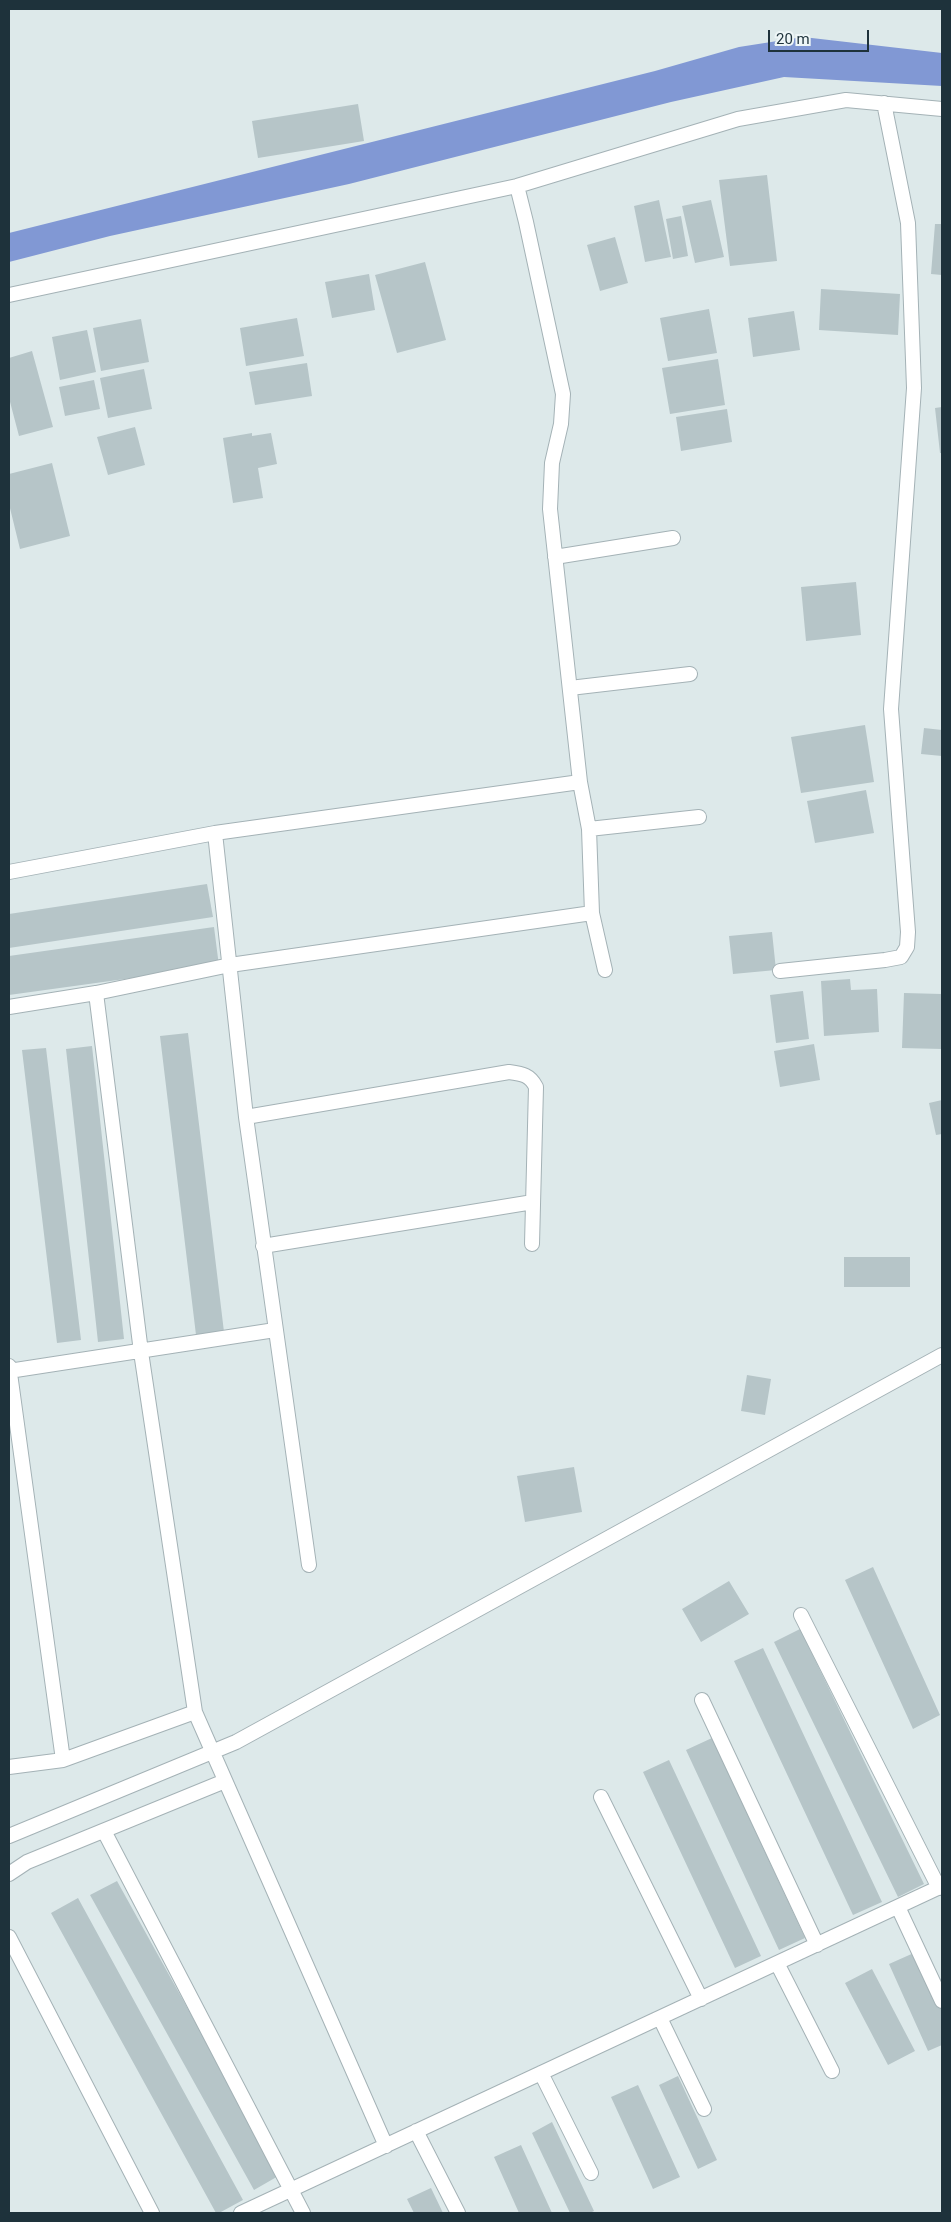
<!DOCTYPE html>
<html>
<head>
<meta charset="utf-8">
<style>
  body { margin:0 }
  #map { position:relative; width:951px; height:2222px; overflow:hidden; background:#dde9ea; font-family:Roboto,sans-serif }
  canvas { display:block }
  .frame { position:absolute; inset:0; border:10px solid #1e323b; pointer-events:none }
  .scale { position:absolute; left:768px; top:30px; width:101px; height:22px; box-sizing:border-box; border:2px solid #1e323b; border-top:0; padding-left:6px; font-size:15px; line-height:18px; white-space:nowrap; color:#1e323b; -webkit-text-stroke:4px #eef6f7; paint-order:stroke }
</style>
</head>
<body>
<div id="map">
<canvas width="951" height="2222"></canvas>
<div class="frame"></div>
<div class="scale">20 m</div>
</div>
<script>
const ctx = document.querySelector('canvas').getContext('2d');
ctx.lineJoin = 'round';
function paint(path, color) { ctx.fillStyle = color; ctx.fill(path, 'evenodd'); }
function trace(path, color, width, dash) { ctx.strokeStyle = color; ctx.lineWidth = width; ctx.lineCap = dash ? 'butt' : 'round'; ctx.setLineDash(dash || []); ctx.stroke(path); }
const water = new Path2D(`
  M803,37l139,16v33l-158,-9 -113,25 -322,82 -239,52 -101,26v-29l646,-162 84,-24z`);
const building = new Path2D(`
  M358,104l6,37 -106,17 -6,-37z
  M767,175l10,86 -47,5 -11,-86z
  M659,200l12,57 -26,5 -11,-56z
  M711,200l13,57 -29,6 -13,-57z
  M681,216l7,40 -15,3 -7,-40z
  M935,224h7v51l-11,-1z
  M615,237l13,46 -28,8 -13,-46z
  M425,262l21,78 -49,13 -22,-78z
  M369,274l6,36 -43,8 -7,-36z
  M821,289l79,5 -2,41 -79,-5z
  M709,309l8,44 -49,8 -8,-43z
  M794,311l6,39 -47,7 -5,-39z
  M297,318l7,38 -58,10 -6,-38z
  M141,319l8,43 -48,9 -8,-43z
  M87,330l9,42 -36,8 -8,-43z
  M32,351l21,76 -34,9 -10,-38v-40z
  M718,359l7,46 -55,9 -8,-46z
  M307,363l5,33 -57,9 -6,-33z
  M144,369l8,40 -44,9 -8,-40z
  M94,380l6,29 -35,7 -6,-29z
  M942,407v46h-2l-5,-45z
  M727,409l5,33 -51,9 -5,-34z
  M135,427l10,38 -37,10 -11,-38z
  M252,433v3l19,-3 6,31 -19,4 5,30 -30,5 -10,-65z
  M52,463l18,73 -50,13 -11,-45v-30z
  M856,582l5,53 -55,6 -5,-54z
  M865,725l9,57 -73,11 -10,-56z
  M924,728l18,2v26l-21,-2z
  M866,790l8,43 -59,10 -8,-42z
  M207,884l6,33 -204,31v-34z
  M214,927l5,39 -210,29v-39z
  M772,932l4,38 -43,4 -4,-38z
  M850,979l1,11 26,-1 2,43 -55,4 -3,-55z
  M803,991l6,48 -33,4 -6,-48z
  M904,993l38,1v55l-40,-1z
  M188,1033l36,299 -28,3 -36,-299z
  M814,1044l6,36 -40,7 -6,-36z
  M92,1046l32,293 -26,3 -32,-293z
  M46,1048l35,292 -24,3 -35,-293z
  M942,1100v34l-6,1 -7,-32z
  M844,1257h66v30h-66z
  M747,1375l24,4 -6,36 -24,-4z
  M574,1467l8,45 -57,10 -8,-46z
  M873,1567l67,148 -27,14 -68,-149z
  M729,1581l20,33 -48,28 -19,-33z
  M800,1629l124,255 -26,13 -124,-255z
  M763,1648l119,254 -29,13 -119,-254z
  M712,1738l93,200 -26,12 -93,-200z
  M669,1760l92,196 -26,12 -92,-196z
  M117,1881l163,294 -26,15 -164,-295z
  M78,1898l165,302 -24,13h-3l-165,-300z
  M916,1952l26,57v36l-14,6 -39,-87z
  M872,1969l43,82 -27,14 -43,-82z
  M678,2076l39,84 -19,9 -39,-84z
  M638,2085l42,92 -27,12 -42,-92z
  M552,2122l42,89 -4,2h-20l-38,-80z
  M521,2145l31,68h-33l-25,-56z
  M431,2188l12,25h-29l-7,-14z`);
const minor = new Path2D(`
  M517,186l9,36 37,172 -2,30 -9,39 -2,46 30,273 9,47 3,84 13,57
  M9,295l508,-109 221,-67 108,-19 96,9
  M555,557l118,-19
  M570,688l120,-14
  M589,829l110,-12
  M215,833l31,284 63,448
  M9,872l206,-39 365,-51
  M780,971l105,-11 16,-3 6,-10 1,-15 -17,-223 23,-321 -6,-165 -24,-120
  M96,993l45,359 54,360 191,434
  M9,1007l87,-14 134,-28 362,-52
  M246,1117l263,-45c14,2 21,3 27,15l-4,157
  M263,1246l270,-44
  M9,1366l54,394
  M9,1371l266,-41
  M801,1615l138,273
  M702,1700l115,245
  M9,1767l54,-7 132,-48
  M601,1797l100,202
  M104,1831l199,382
  M9,1836l227,-94 706,-387
  M9,1874l18,-12 198,-81
  M898,1907l44,94
  M9,1937l143,276
  M777,1963l55,108
  M660,2018l44,91
  M541,2073l50,100
  M416,2131l42,82
  M241,2213l701,-327`);
paint(water, '#8198d4');
paint(building, '#b6c5c8');
trace(minor, '#a4b2b6', 16);
trace(minor, '#fff', 14);
</script>
</body>
</html>
